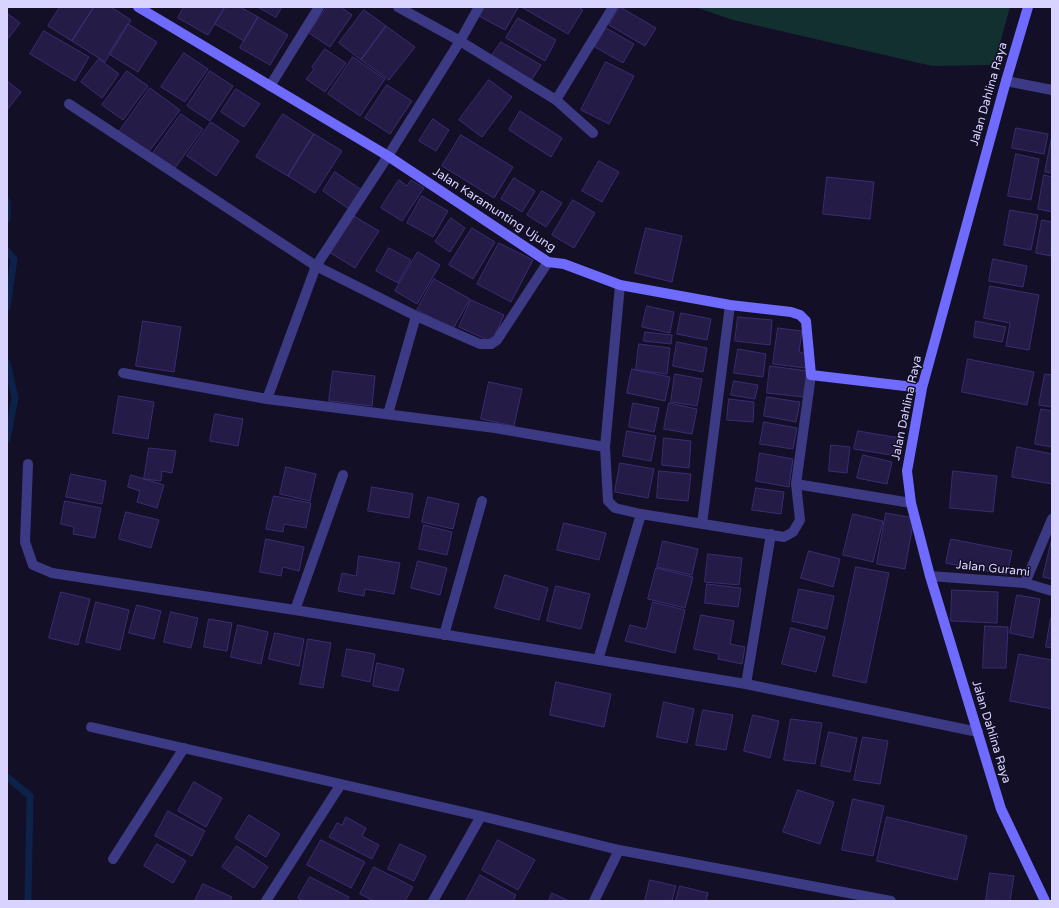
<!DOCTYPE html>
<html>
<head>
<meta charset="utf-8">
<style>
  body { margin:0 }
  #map { position:relative; width:1059px; height:908px; overflow:hidden; background:#130f26; font-family:"Varela Round",sans-serif }
  canvas { display:block }
  .frame { position:absolute; inset:0; border:8px solid #d9d4ff; pointer-events:none }
</style>
</head>
<body>
<div id="map">
<canvas width="1059" height="908"></canvas>
<div class="frame"></div>
</div>
<script>
const ctx = document.querySelector('canvas').getContext('2d');
ctx.lineJoin = 'round';
function paint(path, color) { ctx.fillStyle = color; ctx.fill(path, 'evenodd'); }
function trace(path, color, width, dash) { ctx.strokeStyle = color; ctx.lineWidth = width; ctx.lineCap = dash ? 'butt' : 'round'; ctx.setLineDash(dash || []); ctx.stroke(path); }
function drawText(font, color, halo, rows, align = 'center') {
  ctx.font = font + ' "Varela Round",sans-serif'; ctx.lineWidth = 3; ctx.setLineDash([]); ctx.textBaseline = 'middle'; ctx.strokeStyle = halo; ctx.fillStyle = color; for (const [text, x, y, turn = 0] of rows) {
    ctx.save(); ctx.translate(x, y); ctx.rotate((+turn || 0) * Math.PI / 180); ctx.textAlign = isNaN(turn) ? turn : align; if (halo) ctx.strokeText(text, 0, 0); ctx.fillText(text, 0, 0); ctx.restore();
  }
}
const green = new Path2D(`
  M695,7h315l-16,58 -62,1 -199,-46z`);
const stream = new Path2D(`
  M7,202v17
  M7,251l7,8 -7,48
  M7,363l8,35 -8,41
  M7,777l23,19 -2,105`);
const building = new Path2D(`
  M60,7h34l-22,34 -24,-15z
  M94,7h17l20,13 -26,42 -33,-21z
  M184,7h41l-17,28 -30,-17z
  M225,7h15l18,10 -14,24 -29,-17z
  M258,7h24l-6,10z
  M327,7h14l11,8 -22,32 -21,-14z
  M484,7h33l1,1 -13,22 -26,-14z
  M524,7h54l5,3 -15,24 -45,-26z
  M620,7l36,21 -11,18 -36,-21z
  M364,10l22,16 -25,34 -22,-17z
  M7,13l13,10 -13,17z
  M258,17l30,18 -18,30 -30,-17z
  M518,18l38,22 -11,21 -39,-23z
  M128,24l29,18 -19,30 -29,-18z
  M386,26l29,21 -26,33 -28,-20z
  M606,28l28,16 -11,19 -28,-16z
  M44,31l45,26 -14,24 -45,-27z
  M501,42l40,23 -10,16 -40,-24z
  M325,49l21,14 -21,29 -19,-13 8,-10 -2,-2z
  M184,53l24,16 -23,33 -24,-15z
  M353,57l32,22 -25,37 -32,-22z
  M99,59l20,15 -17,24 -21,-16z
  M606,62l28,14 -25,48 -28,-14z
  M127,71l21,15 -25,34 -21,-15z
  M210,71l23,15 -23,35 -23,-15z
  M489,80l23,17 -30,40 -23,-17z
  M7,81l14,11 -14,18z
  M387,85l25,16 -22,33 -25,-16z
  M150,88l30,22 -32,43 -29,-21z
  M236,89l24,15 -16,23 -23,-15z
  M520,111l42,27 -11,19 -42,-27z
  M181,114l22,15 -28,39 -22,-15z
  M283,114l31,20 -26,42 -32,-19z
  M433,119l16,11 -13,21 -17,-10z
  M211,122l28,19 -23,35 -29,-20z
  M1016,128l32,6 -4,20 -32,-6z
  M314,134l28,17 -27,42 -27,-17z
  M461,135l52,32 -19,31 -52,-32z
  M1052,136v37l-7,-1z
  M1016,154l23,5 -8,41 -23,-4z
  M599,161l20,11 -17,30 -20,-11z
  M335,172l27,18 -13,19 -26,-18z
  M1044,175l8,2v35l-14,-3z
  M827,177l47,5 -4,37 -47,-5z
  M514,178l21,13 -13,21 -21,-13z
  M399,180l8,6 4,-6 13,8 -22,33 -21,-13z
  M542,191l20,12 -16,24 -19,-12z
  M422,196l26,15 -15,26 -26,-14z
  M573,200l22,13 -21,35 -22,-13z
  M1010,210l28,5 -7,35 -27,-5z
  M352,215l27,16 -24,37 -26,-16z
  M451,218l14,10 -15,24 -15,-10z
  M1042,220l10,2 -1,34 -15,-3z
  M472,228l23,14 -22,37 -24,-14z
  M646,228l36,8 -10,46 -37,-9z
  M499,243l34,17 -22,42 -34,-18z
  M389,248l22,12 -13,23 -22,-12z
  M418,252l22,13 -23,39 -22,-13z
  M993,259l34,7 -4,21 -34,-6z
  M434,279l36,20 -17,30 -36,-19z
  M990,286l49,9 -10,55 -23,-4 4,-23 -26,-5z
  M471,300l33,15 -12,27 -33,-15z
  M647,306l27,6 -4,21 -28,-6z
  M681,313l30,6 -4,21 -30,-6z
  M738,317l34,3 -2,25 -35,-4z
  M143,321l38,6 -7,45 -38,-6z
  M976,321l30,6 -4,15 -28,-5z
  M778,328l24,3 -3,21 8,2 -2,14 -32,-4z
  M645,332l27,3 -1,9 -27,-3z
  M677,342l30,6 -4,24 -30,-6z
  M639,344l31,4 -3,26 -31,-4z
  M738,349l28,5 -3,23 -29,-4z
  M968,359l66,13 -7,33 -65,-13z
  M770,366l38,5 -4,26 -37,-4z
  M632,369l38,8 -5,24 -38,-8z
  M333,371l42,5 -3,30 -43,-5z
  M675,374l27,5 -5,27 -26,-4z
  M1045,374l7,1v32l-13,-2z
  M734,381l24,4 -3,14 -24,-4z
  M489,382l33,7 -8,37 -33,-7z
  M119,396l35,6 -6,37 -35,-6z
  M767,397l33,5 -4,20 -32,-6z
  M729,399l25,3 -1,20 -26,-2z
  M633,403l26,5 -5,24 -25,-5z
  M669,403l28,6 -5,25 -28,-5z
  M1041,409l11,2v36l-17,-3z
  M215,414l28,5 -5,27 -28,-5z
  M764,422l33,6 -4,21 -33,-5z
  M627,431l29,5 -5,25 -28,-5z
  M858,431l42,7 -3,18 -43,-7z
  M664,438l27,3 -2,27 -27,-3z
  M831,445l19,2 -3,26 -18,-2z
  M1017,447l35,7v30l-40,-7z
  M149,448l27,3 -4,22 -10,-2 -1,10 -17,-2z
  M760,453l33,6 -4,28 -33,-6z
  M863,455l29,7 -5,22 -30,-6z
  M620,463l34,6 -6,29 -33,-6z
  M286,467l30,7 -6,27 -30,-7z
  M659,471l32,3 -3,27 -31,-3z
  M953,471l44,5 -4,36 -43,-4z
  M71,474l35,7 -4,23 -36,-7z
  M131,475l33,10 -7,23 -20,-6 3,-11 -12,-4z
  M372,487l41,7 -4,24 -41,-7z
  M756,488l28,4 -3,22 -29,-4z
  M274,496l37,7 -5,25 -22,-4 -1,8 -17,-3z
  M428,497l31,7 -6,25 -31,-7z
  M65,501l36,7 -6,30 -22,-4 1,-7 -13,-3z
  M126,512l33,8 -8,28 -32,-9z
  M886,513l28,5 -9,51 -28,-5z
  M853,514l30,7 -10,41 -30,-7z
  M564,523l42,10 -7,27 -42,-10z
  M424,525l28,7 -5,23 -28,-6z
  M1052,538v41l-9,-2z
  M266,539l38,8 -5,24 -16,-4 -2,9 -21,-4z
  M951,539l61,12 -5,24 -61,-12z
  M663,541l35,8 -6,26 -35,-8z
  M809,551l31,8 -7,28 -32,-9z
  M708,554l34,4 -3,27 -34,-3z
  M359,556l41,7 -6,31 -29,-5 -1,7 -26,-5 4,-18 14,3z
  M418,561l29,7 -7,27 -29,-7z
  M856,567l33,6 -23,110 -33,-7z
  M656,568l37,9 -8,31 -37,-9z
  M505,575l43,13 -9,32 -44,-12z
  M707,584l34,4 -3,19 -33,-4z
  M556,586l34,8 -9,35 -34,-8z
  M799,589l35,7 -7,33 -35,-8z
  M952,590l46,2 -1,31 -46,-2z
  M61,592l29,7 -12,46 -29,-7z
  M1017,595l23,4 -7,39 -23,-5z
  M96,602l33,8 -9,40 -34,-8z
  M653,602l32,8 -10,43 -50,-12 5,-16 16,4z
  M137,605l24,6 -7,28 -25,-6z
  M171,612l27,6 -7,30 -27,-6z
  M701,615l33,6 -4,23 15,3 -3,17 -24,-5 1,-5 -25,-5z
  M1051,618h1v30l-6,-1z
  M209,619l23,4 -5,28 -23,-4z
  M238,625l30,7 -7,32 -30,-7z
  M985,626l23,1 -2,41h-23z
  M791,628l34,9 -9,35 -34,-8z
  M275,633l29,6 -5,27 -30,-7z
  M308,639l23,4 -8,45 -23,-4z
  M347,649l28,5 -5,28 -28,-6z
  M1019,654l33,6v49l-42,-8z
  M377,663l27,6 -6,22 -25,-5z
  M556,682l55,12 -7,33 -54,-12z
  M664,702l30,7 -7,34 -30,-6z
  M703,710l30,5 -7,35 -30,-5z
  M753,715l26,6 -9,37 -26,-7z
  M791,719l31,4 -7,41 -31,-4z
  M829,732l28,6 -7,34 -29,-6z
  M863,737l25,4 -8,43 -26,-4z
  M194,782l28,16 -16,29 -28,-16z
  M798,790l36,12 -14,42 -37,-12z
  M853,799l31,7 -11,50 -31,-6z
  M168,811l37,20 -13,25 -37,-20z
  M249,815l31,19 -14,23 -31,-19z
  M346,817l20,11 -4,8 17,9 -7,14 -43,-22 8,-14 5,2z
  M887,817l80,19 -10,44 -80,-19z
  M321,840l44,22 -14,26 -44,-23z
  M498,840l37,20 -17,30 -36,-20z
  M157,844l29,17 -13,22 -29,-17z
  M400,844l26,12 -12,25 -26,-12z
  M237,846l31,21 -14,21 -32,-21z
  M374,867l39,20 -8,14h-31l-14,-7z
  M990,873l24,3 -4,25 -24,-1z
  M480,875l36,20 -3,6h-47z
  M310,877l39,20 -2,4h-44l-5,-3z
  M650,880l26,6 -4,15h-27z
  M203,884l29,13 -2,4h-35z
  M680,886l28,7 -2,8h-30z
  M552,893l17,8h-20z`);
const street = new Path2D(`
  M398,7l62,34 19,-34
  M1006,81l46,9
  M270,86l49,-79
  M556,100l37,33
  M69,104l247,162 100,50 64,28h11l6,-4 51,-78
  M620,285l-15,162 3,54 7,7 26,6 143,23 9,-5 7,-12 -4,-36 15,-109
  M123,373l144,26 228,29 110,19
  M267,399l49,-133 72,-110 72,-115 96,59 57,-93
  M388,414l28,-98
  M28,464l-3,78 8,23 19,8 243,37 451,74 232,48
  M796,484l115,19
  M702,524l28,-219
  M930,576l95,7 27,8
  M1025,583l27,-64
  M295,610l48,-135
  M444,635l38,-134
  M598,660l43,-146
  M746,684l25,-150
  M91,727l390,89 138,34 272,51
  M113,859l71,-111
  M266,901l75,-117
  M433,901l48,-85
  M594,901l25,-51`);
const secondary = new Path2D(`
  M138,7l250,149 160,106 16,2 56,21 110,20 61,7 9,3 6,6 5,54 111,13
  M1028,7l-22,74 -84,307 -15,83 4,32 19,73 71,233 44,92`);
const streetNames = [
  ["Jalan Dahlina Raya",989,94,-74],
  ["Jalan Karamunting Ujung",494,210,33],
  ["Jalan Dahlina Raya",907,408,-78],
  ["Jalan Gurami",993,569,6],
  ["Jalan Dahlina Raya",991,732,73]
];
paint(green, '#12302f');
trace(stream, '#0c2248', 7);
paint(building, '#241b47');
trace(building, '#3b2d73', 1);
trace(street, '#3d3a85', 10);
trace(secondary, '#6f6bff', 10);
drawText('12px', '#d9d4ff', '#130f26', streetNames);
</script>
</body>
</html>
